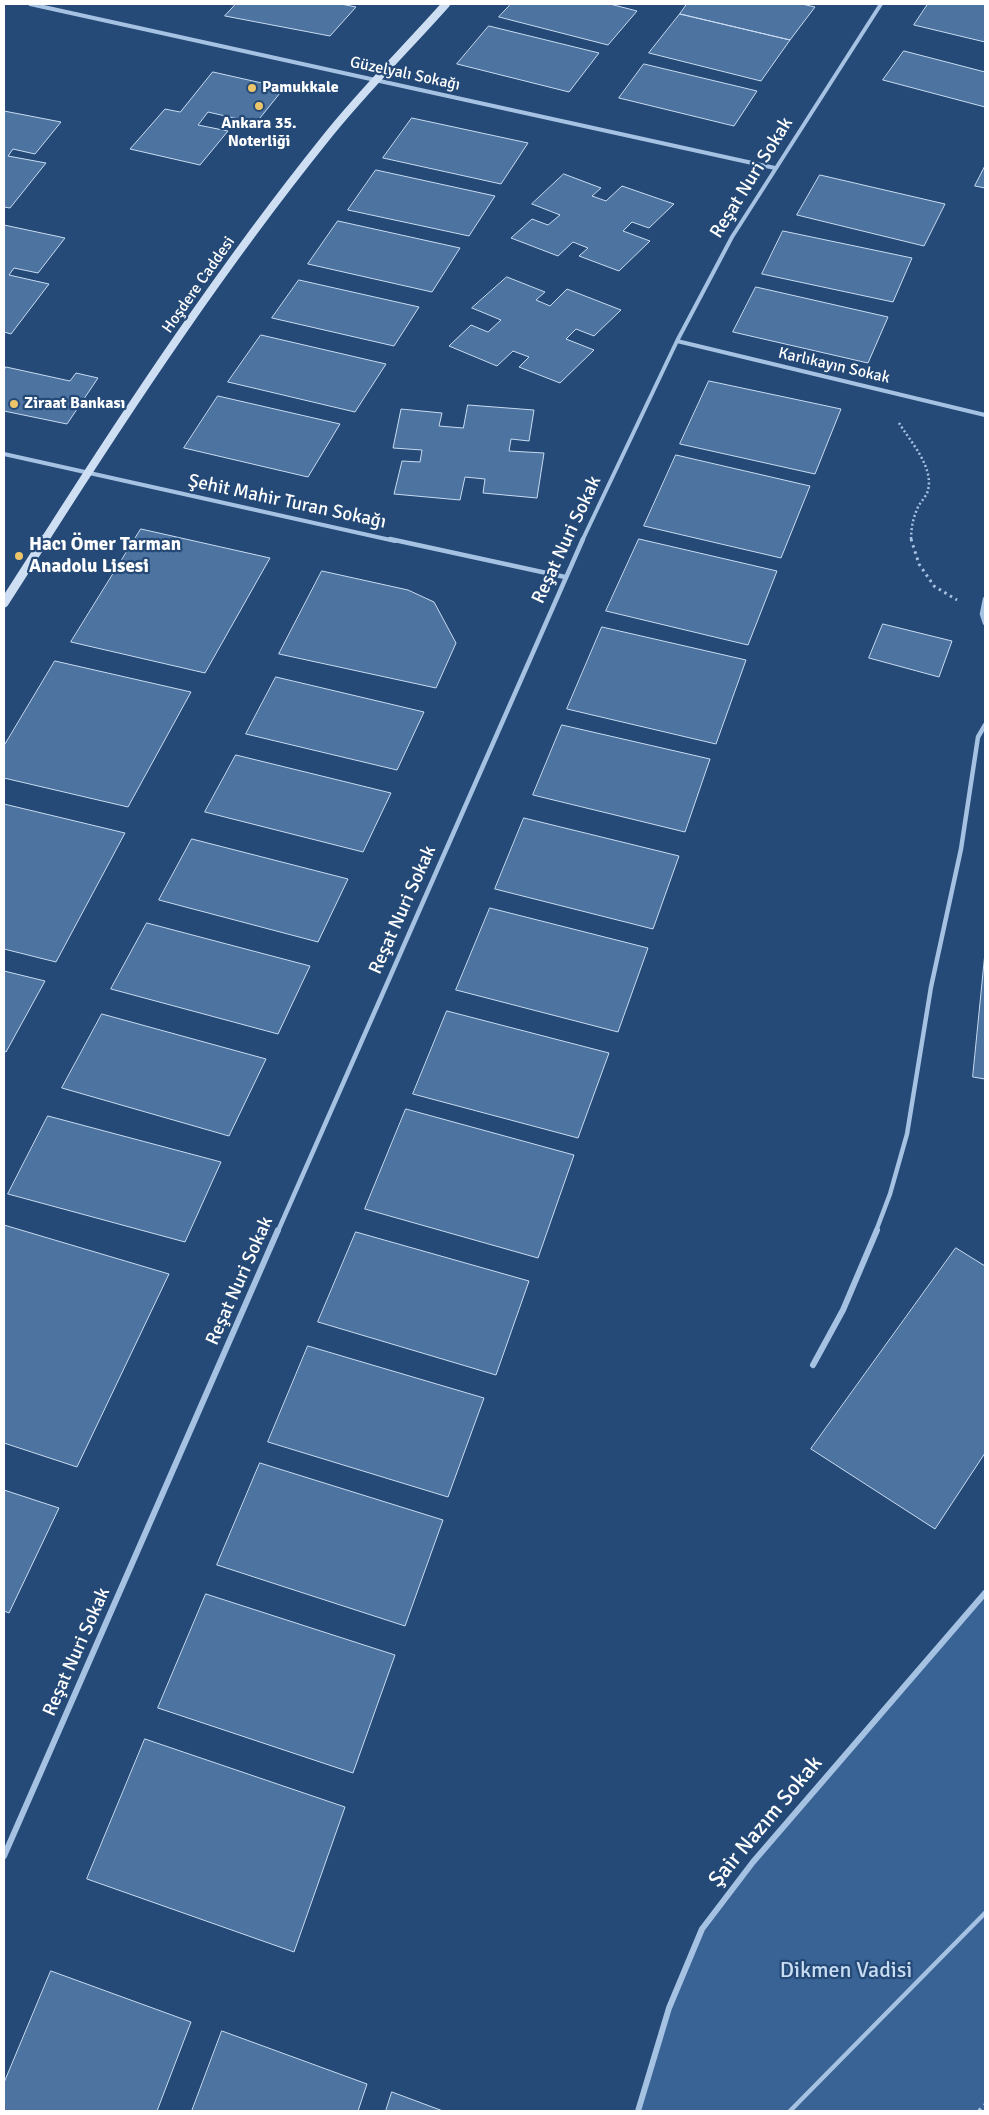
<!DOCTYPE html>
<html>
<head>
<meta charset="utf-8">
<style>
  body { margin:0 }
  #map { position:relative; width:989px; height:2115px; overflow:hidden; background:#254a77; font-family:Signika,sans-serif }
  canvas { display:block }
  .frame { position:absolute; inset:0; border:5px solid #fff; pointer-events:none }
</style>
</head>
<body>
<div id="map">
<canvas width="989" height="2115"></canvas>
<div class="frame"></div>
</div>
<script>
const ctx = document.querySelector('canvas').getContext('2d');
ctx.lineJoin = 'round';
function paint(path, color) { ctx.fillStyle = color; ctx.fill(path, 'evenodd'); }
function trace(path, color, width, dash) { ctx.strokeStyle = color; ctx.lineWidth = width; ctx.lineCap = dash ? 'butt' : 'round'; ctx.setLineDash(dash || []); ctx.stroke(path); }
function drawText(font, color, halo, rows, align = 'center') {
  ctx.font = font + ' Signika,sans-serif'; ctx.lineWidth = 4.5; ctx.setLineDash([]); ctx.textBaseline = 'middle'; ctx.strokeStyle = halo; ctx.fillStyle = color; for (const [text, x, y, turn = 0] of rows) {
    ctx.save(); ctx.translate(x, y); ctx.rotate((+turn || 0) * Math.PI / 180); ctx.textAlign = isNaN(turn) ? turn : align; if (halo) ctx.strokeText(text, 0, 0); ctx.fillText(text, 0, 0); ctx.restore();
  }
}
const green = new Path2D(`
  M985,1593v518h-347l31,-103 33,-79 51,-67z`);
const building = new Path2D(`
  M236,4h105l15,3 -26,29 -105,-20z
  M511,4h99l27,7 -29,34 -109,-28z
  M687,4h115l13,3 -25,33 -110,-26z
  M928,4h57v38l-71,-17z
  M680,14l110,26 -29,41 -112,-28z
  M489,26l110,27 -30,39 -112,-28z
  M904,51l81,21v35l-102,-27z
  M644,64l113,27 -23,35 -115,-28z
  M213,72l71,16 -28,35 -48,-11 -10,13 30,6 -28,34 -70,-16 35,-40 15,3z
  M4,111l57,11 -26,32 -22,-5 -5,7 38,7 -36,45 -6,-1z
  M412,118l116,25 -27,41 -118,-26z
  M985,166v22l-10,-2z
  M376,170l119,26 -26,40 -121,-26z
  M564,174l37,14 -9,8 14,5 16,-15 52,18 -25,24 -17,-6 -9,9 27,10 -31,30 -40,-15 9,-8 -15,-6 -15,14 -47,-18 21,-19 16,6 12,-10 -28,-11z
  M820,175l125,29 -21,42 -127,-31z
  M338,221l122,27 -28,44 -124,-28z
  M4,225l61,13 -27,35 -24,-5 -5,7 40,9 -38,50 -7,-2z
  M783,231l129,27 -19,44 -131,-28z
  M507,277l38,15 -9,8 14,6 17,-17 54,21 -27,26 -18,-7 -10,10 28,11 -34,33 -41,-16 10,-10 -16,-6 -16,15 -48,-20 22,-21 17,7 13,-12 -29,-12z
  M299,280l120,27 -25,39 -122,-28z
  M756,287l132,30 -20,46 -135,-31z
  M261,335l125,29 -31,48 -127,-30z
  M6,367l64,14 6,-8 22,5 -31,46 -63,-13v-40z
  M709,381l132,28 -26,65 -135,-30z
  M218,396l122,28 -32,53 -124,-29z
  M468,405l66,5 -5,31 -18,-2 -2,12 35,2 -7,45 -54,-5 2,-14 -20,-2 -5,23 -66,-6 8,-33 18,1 2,-12 -29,-2 8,-39 41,4 -3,13 24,2z
  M676,455l134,31 -29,72 -137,-32z
  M141,529l129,29 -65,115 -134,-31z
  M639,539l138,32 -29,74 -142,-34z
  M322,571l86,19 26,12 22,41 -20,45 -157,-34z
  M883,624l69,17 -13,36 -70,-19z
  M602,627l144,33 -30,84 -149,-35z
  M55,661l136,31 -63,115 -124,-29v-32z
  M276,677l148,35 -27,58 -151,-36z
  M562,725l148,34 -25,73 -152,-37z
  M236,755l155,38 -28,59 -158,-40z
  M4,804l121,29 -69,129 -52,-13z
  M524,818l155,38 -26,73 -158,-40z
  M192,839l156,40 -30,63 -159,-42z
  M490,908l158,40 -30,84 -162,-42z
  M147,923l163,43 -32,68 -167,-45z
  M985,953v126l-12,-2z
  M4,971l41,10 -39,71 -2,-1z
  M447,1011l162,42 -31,85 -165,-44z
  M102,1014l164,45 -37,77 -167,-48z
  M406,1109l168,46 -36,103 -173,-49z
  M48,1116l173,46 -36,80 -177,-48z
  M4,1225l165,49 -92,193 -73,-24z
  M356,1232l173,49 -33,94 -178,-53z
  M956,1248l29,18v187l-50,76 -124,-80z
  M308,1346l176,52 -36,99 -180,-55z
  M260,1463l183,57 -38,106 -188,-61z
  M4,1490l55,18 -50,105 -5,-2z
  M206,1594l189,61 -42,118 -195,-65z
  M145,1739l200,68 -51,145 -207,-73z
  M51,1971l140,51 -34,89h-153v-28z
  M222,2031l145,53 -9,27h-166z
  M392,2092l51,19h-57z`);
const pathFar2 = new Path2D(`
  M899,423c11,18 35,44 29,67 -1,6 -7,11 -10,17 -5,11 -7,21 -7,34`);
const pathFar1 = new Path2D(`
  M911,539l8,25 15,22 23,14`);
const path = new Path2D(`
  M979,2111l6,-6`);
const service = new Path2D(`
  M790,2111l195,-198`);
const minorFar2 = new Path2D(`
  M30,4l745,164
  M677,341l308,74
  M4,454l391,87
  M582,541l95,-200 55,-104 149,-233`);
const minorFar1 = new Path2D(`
  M390,539l175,38
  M985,599l-3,15 3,9
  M278,1231l305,-692
  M876,1231l14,-37 17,-60 24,-147 30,-138 17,-112 7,-12`);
const minor = new Path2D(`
  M813,1365l30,-55 34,-80
  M4,1856l274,-626
  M638,2111l31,-103 33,-79 51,-67 232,-269`);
const secondaryFar1 = new Path2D(`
  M44,541c88,-138 179,-275 281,-402 37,-47 81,-90 121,-135`);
const secondary = new Path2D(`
  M4,603l41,-64`);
const markers = [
  [252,88,5,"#ecc56b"],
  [259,106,5,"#ecc56b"],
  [14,404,5,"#ecc56b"],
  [19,556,5,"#ecc56b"]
];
const farStreetnames = [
  ["Güzelyalı Sokağı",405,74,12],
  ["Hoşdere Caddesi",199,285,-55],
  ["Karlıkayın Sokak",834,366,13]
];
const farPoinames = [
  ["Pamukkale",262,88],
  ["Ankara 35.",259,124,"center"],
  ["Noterliği",259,142,"center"],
  ["Ziraat Bankası",24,404]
];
const streetNames = [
  ["Reşat Nuri Sokak",752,178,-58],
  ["Şehit Mahir Turan Sokağı",287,502,12],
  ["Reşat Nuri Sokak",567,540,-65],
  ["Reşat Nuri Sokak",403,910,-66],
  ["Reşat Nuri Sokak",240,1281,-66],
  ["Reşat Nuri Sokak",77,1652,-66]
];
const poiNames = [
  ["Hacı Ömer Tarman",29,545],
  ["Anadolu Lisesi",29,567]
];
const nearStreetnames = [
  ["Şair Nazım Sokak",766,1822,-50]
];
const nearParknames = [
  ["Dikmen Vadisi",846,1971]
];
paint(green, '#396394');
paint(building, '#4d73a0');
trace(building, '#c8dcf2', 1);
trace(pathFar2, '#a6c2e3', 2.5, [2, 2.5]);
trace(pathFar1, '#a6c2e3', 3, [2.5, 4]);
trace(path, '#a6c2e3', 4, [3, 4.5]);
trace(service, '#a6c2e3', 4.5);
trace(minorFar2, '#a6c2e3', 4);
trace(minorFar1, '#a6c2e3', 4.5);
trace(minor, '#a6c2e3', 6);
trace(secondaryFar1, '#cfdff3', 8);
trace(secondary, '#cfdff3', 9);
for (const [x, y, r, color] of markers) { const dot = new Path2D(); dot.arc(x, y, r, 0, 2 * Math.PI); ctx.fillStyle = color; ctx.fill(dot); trace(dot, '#254a77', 2); }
drawText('16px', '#fff', '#254a77', farStreetnames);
drawText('bold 16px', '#fff', '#254a77', farPoinames, 'left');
drawText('19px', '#fff', '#254a77', streetNames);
drawText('bold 19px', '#fff', '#254a77', poiNames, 'left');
drawText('22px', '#fff', '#254a77', nearStreetnames);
drawText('22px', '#c8dcf2', '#254a77', nearParknames);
</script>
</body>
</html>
